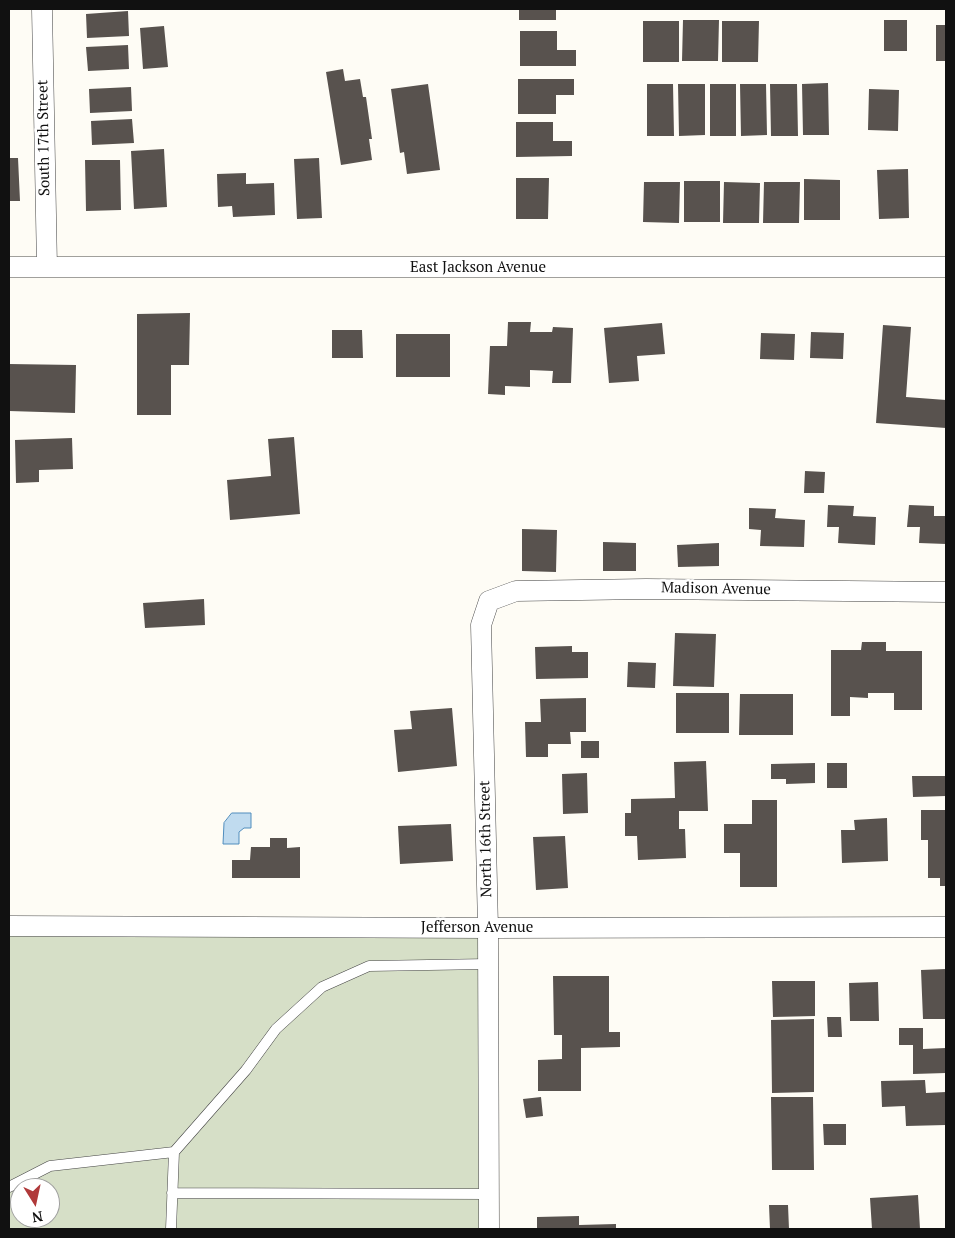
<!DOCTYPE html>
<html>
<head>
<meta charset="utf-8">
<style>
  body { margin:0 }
  #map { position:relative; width:955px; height:1238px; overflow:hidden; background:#fefcf5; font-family:"PT Serif",serif }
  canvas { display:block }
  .frame { position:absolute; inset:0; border:10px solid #111; pointer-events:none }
  .north { position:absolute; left:10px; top:1178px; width:50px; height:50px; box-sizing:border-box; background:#fff; border:1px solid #a0a0a0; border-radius:50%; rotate:170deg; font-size:14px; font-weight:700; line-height:20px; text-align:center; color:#111 }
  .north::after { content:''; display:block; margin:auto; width:18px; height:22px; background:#b0393a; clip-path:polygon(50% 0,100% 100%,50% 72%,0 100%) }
</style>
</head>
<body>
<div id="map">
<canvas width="955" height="1238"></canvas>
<div class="frame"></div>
<div class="north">N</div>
</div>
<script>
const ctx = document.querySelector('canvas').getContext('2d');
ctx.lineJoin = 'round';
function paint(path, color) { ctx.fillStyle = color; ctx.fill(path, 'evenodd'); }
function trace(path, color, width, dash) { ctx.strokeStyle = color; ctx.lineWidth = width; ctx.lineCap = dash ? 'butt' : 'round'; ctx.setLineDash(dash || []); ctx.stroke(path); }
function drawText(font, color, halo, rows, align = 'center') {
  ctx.font = font + ' "PT Serif",serif'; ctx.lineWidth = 5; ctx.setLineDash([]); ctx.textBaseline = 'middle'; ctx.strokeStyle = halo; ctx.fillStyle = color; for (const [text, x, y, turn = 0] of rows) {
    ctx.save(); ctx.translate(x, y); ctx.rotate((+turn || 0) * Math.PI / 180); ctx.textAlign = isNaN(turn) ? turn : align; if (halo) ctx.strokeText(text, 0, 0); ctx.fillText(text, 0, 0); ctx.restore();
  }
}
const cemetery = new Path2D(`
  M9,926l479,2 1,301h-480zM20,1188h30v30h-30z`);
const water = new Path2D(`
  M232,813h19v15h-7l-5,4v12h-16l1,-21z`);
const building = new Path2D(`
  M519,9h37v11h-37z
  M128,11l1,25 -42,2 -1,-24z
  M683,20h36l-1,41h-36z
  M884,20h23v31h-23z
  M643,21h36v41h-36z
  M722,21h37l-1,41h-36z
  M936,25h10v36h-10z
  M164,26l4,41 -25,2 -3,-41z
  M520,31h37v19h19v16h-56z
  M128,45l1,24 -41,2 -2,-24z
  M343,69l2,12 15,-2 3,18h3l6,42h-3l3,21 -31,5 -15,-93z
  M518,79h56v16h-18v19h-38z
  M828,83l1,52h-26l-1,-51z
  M428,84l12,86 -33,4 -3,-22 -4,1 -9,-64z
  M647,84h26l1,52h-27z
  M678,84h27v51l-26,1z
  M710,84h26v52h-26z
  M740,84h26l1,51 -26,1z
  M770,84h27l1,52h-27z
  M131,87l1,24 -42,2 -1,-24z
  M869,89l30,1 -1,41 -30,-1z
  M132,119l2,24 -42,2 -1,-24z
  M516,122h37v19h19v15l-56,1z
  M164,149l3,58 -33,2 -3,-58z
  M9,158h9l2,43h-11z
  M319,158l3,60 -25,1 -3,-60z
  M85,160h35l1,50 -35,1z
  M908,169l1,49 -30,1 -2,-49z
  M246,173v11l28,-1 1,32 -42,2 -1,-11 -14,1 -1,-33z
  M516,178h33l-1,41h-32z
  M804,179l36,1v40h-36z
  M684,181h36v41h-36z
  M644,182h36l-1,41 -36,-1z
  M724,182l36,1 -1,40h-36z
  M764,182h36l-1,41h-36z
  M190,313l-1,52h-18v50h-34v-101z
  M508,322h23l-1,10h22l1,-5 20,1 -2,55h-19l1,-12 -23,-1v17l-25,-1v9l-17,-1 2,-48h17z
  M662,323l3,31 -28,2 2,25 -30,2 -5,-55z
  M883,325l28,2 -5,70 40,3v28l-70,-5z
  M332,330h30l1,28h-31z
  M811,332l33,1 -1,26 -33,-1z
  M761,333l34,1 -1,26 -34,-1z
  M396,334h54v43h-54z
  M9,364l67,1 -1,48 -66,-2z
  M294,437l6,77 -70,6 -3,-40 44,-4 -3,-37z
  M72,438l1,31 -34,1v12l-23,1 -1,-43z
  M805,471l20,1 -1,21h-20z
  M828,505l26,1 -1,10 23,1 -1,28 -37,-2 1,-16h-12z
  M909,505l25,1v10h12v28l-27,-1 1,-16h-13z
  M749,508l27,1 -1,9 30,2 -1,27 -44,-1 1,-16 -12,-1z
  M522,529l35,1 -1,42 -34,-1z
  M603,542l33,1v28h-33z
  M719,543v23l-41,1 -1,-22z
  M204,599l1,26 -60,3 -2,-25z
  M675,633l41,1 -2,53 -41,-1z
  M862,642h24v9h36v59h-28v-17h-26v5l-18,-1v19h-19v-66h30z
  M572,646v6h16v26l-52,1 -1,-32z
  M628,662l28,1 -1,25 -28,-1z
  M676,693h53v40h-53z
  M740,694h53v41h-54z
  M586,698v34h-16l1,12h-23v13h-22l-1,-35h16l-1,-23z
  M452,708l5,58 -59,6 -4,-42 18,-1 -2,-18z
  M581,741h18v17h-18z
  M706,761l2,50h-29v18h6l1,29 -48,2 -1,-24h-12v-23h6v-14l44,-1 -1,-36z
  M815,763v20l-29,1v-5h-15v-15z
  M827,763h20v25h-20z
  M587,773l1,40 -25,1 -1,-40z
  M912,776h33l1,20 -33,1z
  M752,800h25v87h-37v-34h-16v-29h28z
  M921,810h25v76h-6v-8h-12v-38h-7z
  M887,818l1,43 -46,2 -1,-33h14l-1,-10z
  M451,824l2,37 -53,3 -2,-38z
  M565,836l3,52 -32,2 -3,-53z
  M270,838h17v10l13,-1v31h-68v-18h18l1,-13h19z
  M946,969v50h-23l-2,-49z
  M553,976h56v56h11v15l-39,1v43h-43v-31l24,-1v-24h-8z
  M772,981h43v35l-42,1z
  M878,982l1,39h-29l-1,-38z
  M827,1017h14l1,20h-14z
  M814,1019v73l-42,1 -1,-73z
  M899,1028h24v21l23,-1v25l-33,1v-29h-14z
  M925,1080l1,13 20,-1v33l-40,1 -1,-20 -23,1 -1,-26z
  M541,1097l2,19 -17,2 -3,-19z
  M771,1097h42l1,73h-42z
  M823,1124h23v21h-22z
  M918,1195l2,34h-48l-2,-31z
  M769,1205h19l1,24h-19z
  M579,1216v9l37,-1v5h-79v-12z`);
const service = new Path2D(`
  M9,1187l41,-21 124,-14 72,-82 30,-41 46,-42 47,-21 119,-2
  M172,1193l317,1
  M171,1229l3,-77`);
const minor = new Path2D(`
  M42,9l5,258
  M9,267h937
  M9,926l479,2 458,-1
  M489,1229l-1,-301 -7,-303 8,-24 27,-10 130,-2 300,3`);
const streetNames = [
  ["South 17th Street",44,138,-91],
  ["East Jackson Avenue",478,268],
  ["Madison Avenue",716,589,1],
  ["North 16th Street",486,839,-91],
  ["Jefferson Avenue",477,928]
];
paint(cemetery, '#d6dfc7');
paint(water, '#c0dbef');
trace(water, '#508dbd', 1);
paint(building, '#58524e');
trace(service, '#444', 11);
trace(minor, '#444', 21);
trace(service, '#fff', 10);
trace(minor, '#fff', 20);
drawText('15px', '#111', '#fff', streetNames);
</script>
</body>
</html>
